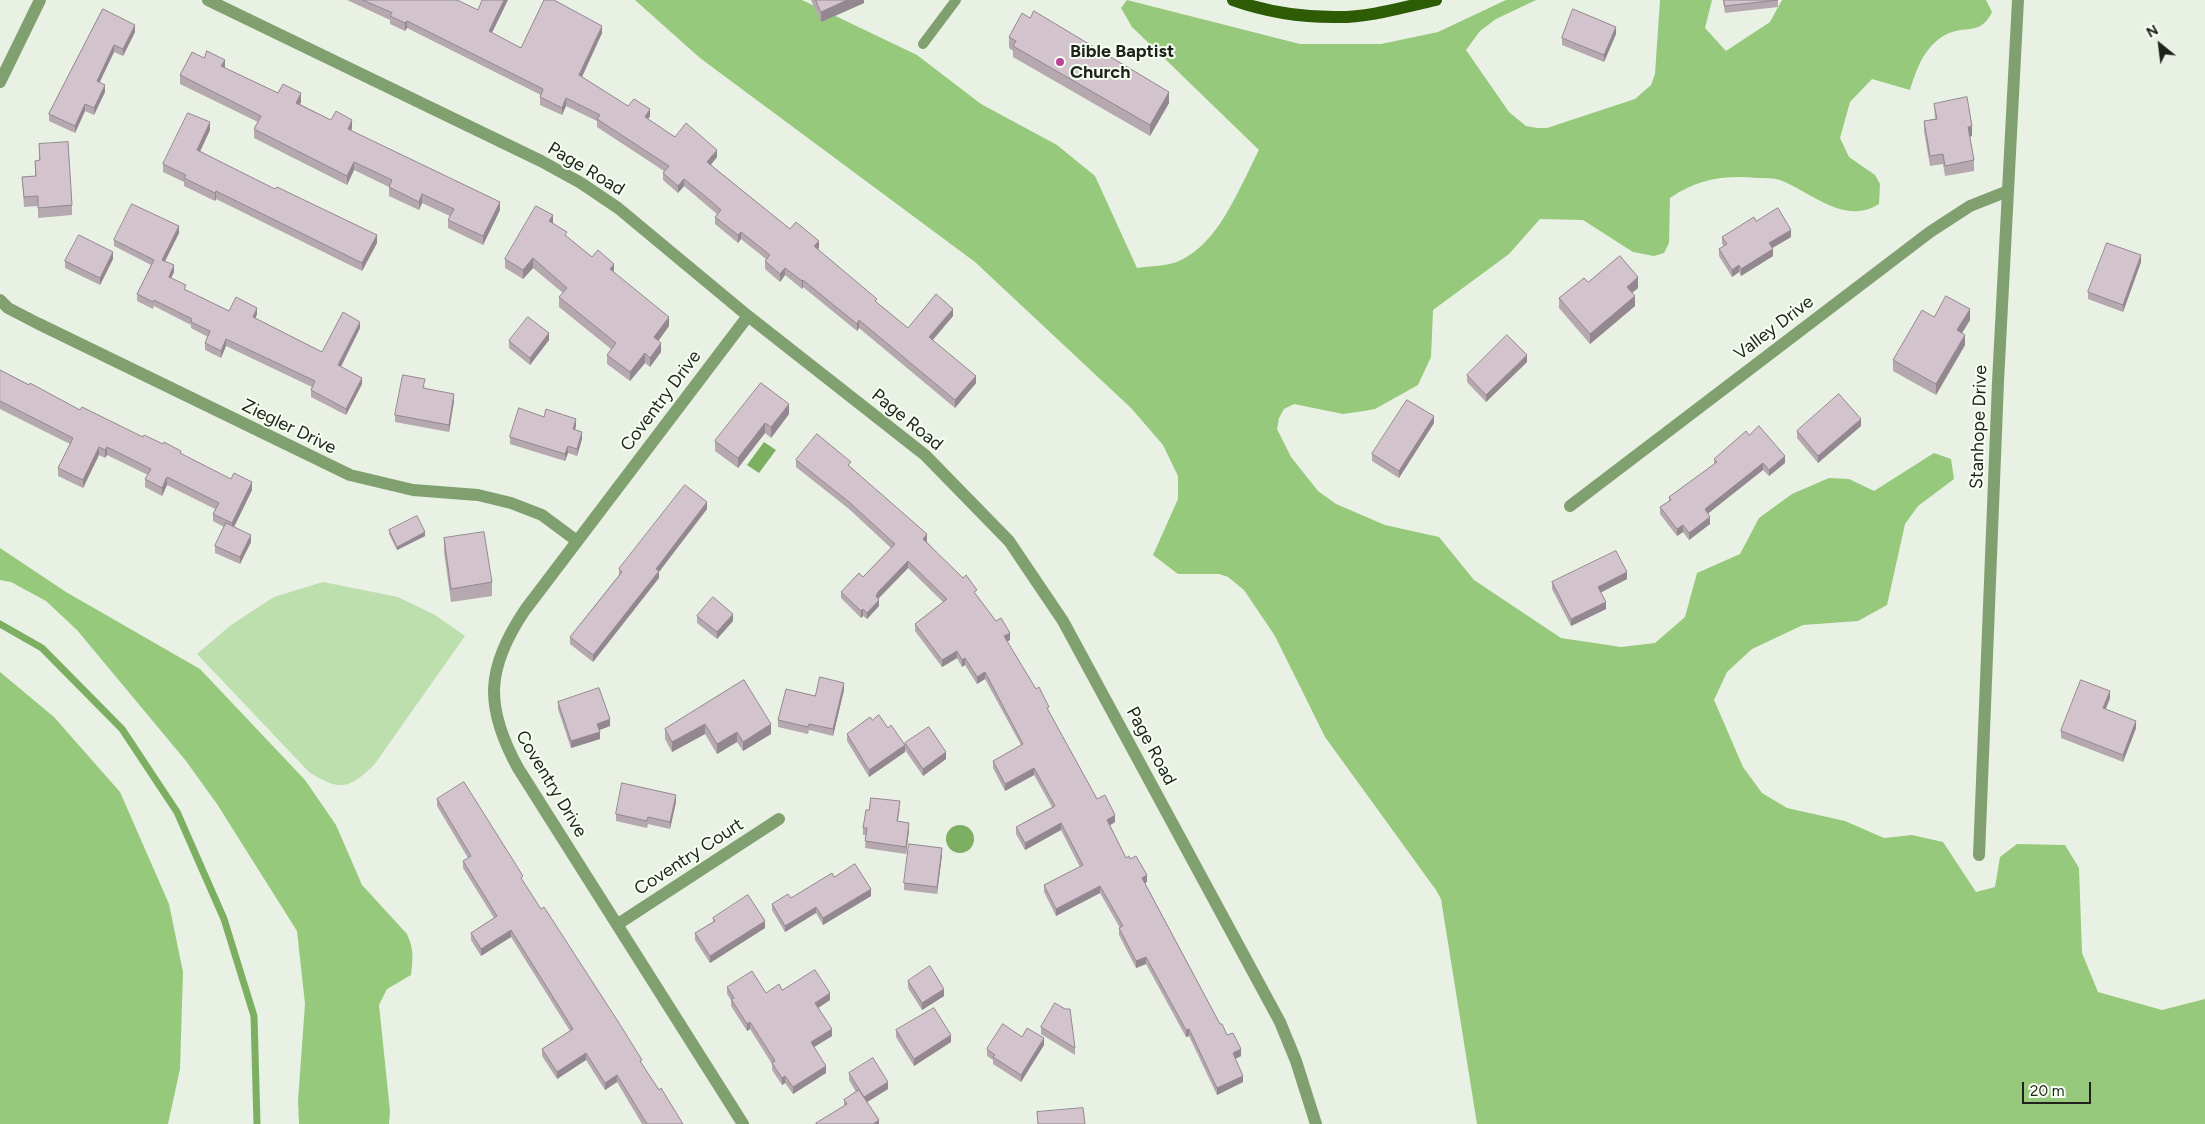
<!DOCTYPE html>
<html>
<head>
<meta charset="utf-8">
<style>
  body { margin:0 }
  #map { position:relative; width:2205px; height:1124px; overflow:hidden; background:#e8f1e4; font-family:Figtree,sans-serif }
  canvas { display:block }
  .north { position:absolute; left:2135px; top:20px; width:50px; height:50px; -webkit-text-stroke:4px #f6fff1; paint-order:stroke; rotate:331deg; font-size:14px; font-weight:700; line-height:20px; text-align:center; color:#1e211c }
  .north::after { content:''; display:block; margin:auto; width:18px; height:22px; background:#1e211c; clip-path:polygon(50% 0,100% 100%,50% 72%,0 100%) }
  .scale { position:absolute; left:2022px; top:1082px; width:69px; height:22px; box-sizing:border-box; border:2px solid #1e211c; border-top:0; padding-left:6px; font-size:15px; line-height:18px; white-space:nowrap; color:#1e211c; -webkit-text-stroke:4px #f6fff1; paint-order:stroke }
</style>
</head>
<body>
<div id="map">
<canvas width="2205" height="1124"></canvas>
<div class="north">N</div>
<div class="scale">20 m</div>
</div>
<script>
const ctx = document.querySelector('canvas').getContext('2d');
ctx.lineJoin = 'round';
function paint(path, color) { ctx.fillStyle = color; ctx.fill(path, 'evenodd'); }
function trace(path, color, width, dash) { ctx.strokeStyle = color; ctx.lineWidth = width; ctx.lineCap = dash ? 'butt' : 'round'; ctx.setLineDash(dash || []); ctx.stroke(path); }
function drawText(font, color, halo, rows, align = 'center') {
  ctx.font = font + ' Figtree,sans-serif'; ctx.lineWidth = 4; ctx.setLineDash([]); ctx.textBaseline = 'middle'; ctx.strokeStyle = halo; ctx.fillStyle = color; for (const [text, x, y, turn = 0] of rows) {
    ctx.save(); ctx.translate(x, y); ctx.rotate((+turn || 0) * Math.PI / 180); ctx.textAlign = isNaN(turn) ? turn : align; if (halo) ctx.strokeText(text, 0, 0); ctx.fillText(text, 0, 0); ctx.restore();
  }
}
const green = new Path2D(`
  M323,582l75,15 37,18 30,21 -91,129c-26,25 -35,26 -65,7l-112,-118 34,-29 43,-28z`);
const forest = new Path2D(`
  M635,0h167l115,55 64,49 76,41 38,31 42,92c13,-2 30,-2 42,-7 40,-17 61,-75 80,-111l-127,-123 -11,-19 6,-8 173,44h81l57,-12 68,-32h30l-40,19 -16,12 -14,19 43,62 17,14 11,2h10l88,-29 16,-14 4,-11 5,-74h52l-7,28 21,23 44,-29 12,-22h204l6,12c-12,25 -27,12 -47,23 -21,12 -28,33 -35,55l-38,-11 -22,23 -10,36 9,19 26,18 5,9 -1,20c-34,22 -68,-12 -99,-24 -7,-2 -16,-2 -23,-2 -33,-3 -59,1 -87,20l-1,45 -5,10 -10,3 -21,-4 -50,-32 -43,-1 -31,35 -76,56 -2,47 -13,28 -43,24 -11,2 -21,3 -49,-10 -10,5 -5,9 -2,11 14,28 27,34 18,13 49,21 54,12 35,43 87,58 60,9 34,-4 30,-26 12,-44 43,-19 19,-36 33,-24 37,-16 20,1 25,12 60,-38 17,6 3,20 -36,27 -13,18 -18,81 -29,16 -55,4 -51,24 -25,23 -13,28 29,67 19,26 25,15 58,13 39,17 28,-3 31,7 33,50 19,-5 5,-30 17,-13 48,1 14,23 3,85 16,39 64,18 43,-11v125h-728l-36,-225 -5,-9 -111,-153 -50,-101 -31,-46 -16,-13 -9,-3h-41l-25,-19 25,-56v-23l-15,-31 -32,-37 -156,-146 -275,-204z
  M0,548l66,44 134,77 105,111 31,45 26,60 45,49c7,15 6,25 4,41l-24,14 -8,16 11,106 -1,13h-90l-1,-23 7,-97 -8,-73 -80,-127 -31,-43 -109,-131 -31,-29 -35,-19 -11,-2z
  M0,672l54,45 66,75 49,112 14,68 -3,97 -12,55h-168z`);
const water = new Path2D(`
  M764,442l12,8 -17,23 -12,-8z
  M946 839a14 14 0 1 1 28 0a14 14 0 1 1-28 0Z`);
const stream = new Path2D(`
  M0,624l42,24 80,81 55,83 47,107 30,97 3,108`);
const lane = new Path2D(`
  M923,44l33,-44`);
const street = new Path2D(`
  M208,0l333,161 40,22 37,25 130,108 177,139 84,86 54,80 217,401 16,39 20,63
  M0,82l40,-82
  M0,300l8,8 29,15 313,152 63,15 65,5 33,8 31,12 35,26
  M1570,506l360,-274 40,-26 38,-15
  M1979,855l19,-473 20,-382
  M618,924l161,-105
  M743,1124l-225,-356c-34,-62 -32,-100 7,-158l223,-294`);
const primary = new Path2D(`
  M1233,0c31,11 68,17 101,17 34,1 70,-10 102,-17`);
const wall = new Path2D(`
  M347,0h110l35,33 29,15 81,-15 -20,44 46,29 22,10 -2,3 27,18 42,20 -6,8 79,64 29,19 -2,1 60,54 31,25 45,-12 -20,24 43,43 -21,25 -96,-80 -2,3 -54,-44 -1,2 -17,-14 -5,7 -15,-13v-8l1,-2 -25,-20 -3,4 -23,-19v-7l2,-3 -6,-5 -27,-23 -6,7 -15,-13v-7l1,-2 -67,-44v-6l-31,-15 -4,9 -22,-10v-8l1,-2 -134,-67 -2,3 -15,-7v-4z
  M811,0h53v3l-43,19z
  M1723,0h55v7l-53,6z
  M103,9l32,23 -12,24 -9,-4 -15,30 6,10 -11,23 -9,-4 -10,22 -26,-12v-7z
  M1616,34l-12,28 -42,-17v-7z
  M1009,37l160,66 -19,33 -137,-79v-6l-4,-3z
  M225,68l53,25 23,9 -1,2 31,16 21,8 -1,3 149,79 -17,35 -35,-17v-8l2,-4 -28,-13 -3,7 -30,-14v-9l-35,-17 -7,15 -93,-47v-9l4,-7 -78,-38v-9z
  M1934,104l38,32 -2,1 4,23v11l-29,5 -2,-12 -13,2 -6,-35v-10l11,-2z
  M210,130l-10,21 177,92 -15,28 -146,-72 -1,2 -31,-15v-4l-21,-10v-8z
  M39,144l33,61v10l-34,3v-12l-14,1 -2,-30 13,-1v-15l4,-1z
  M1756,221l35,16 -19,11 1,8 -32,20 -2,-4 -7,5 -13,-21v-7l5,-3 -2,-2v-7z
  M553,223l14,14 25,20 22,16 55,53 -11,15 3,11 -11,15 -5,-4 -15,18 -23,-17v-9l4,-6 -52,-42v-10l4,-4 -30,-25 -10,11 -18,-11v-9z
  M179,233l-14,28 9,11 -3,6 15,12 43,21 28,3 -2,4 67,34 38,-24 -19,39 21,17 -16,31 -35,-18v-7l1,-3 -86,-41 -5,12 -16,-8v-7l3,-6 -17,-9v-3l-37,-19 -1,3 -16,-8v-7l14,-29 -37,-19v-6z
  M113,259l-13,26 -35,-17v-7z
  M2141,262l-18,50 -35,-13v-7z
  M1588,282l50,6 -6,5 3,13 -45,38 -31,-36v-10z
  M1934,317l36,3 -8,13 3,12 -29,50 -43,-24v-11z
  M549,340l-19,25 -21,-17v-7z
  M1527,362l-41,40 -19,-20v-7z
  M0,370l80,40 101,44 71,36 -18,37 17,15 -11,22 -25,-11v-7l9,-19 -11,-6v-7l2,-5 -48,-24 -5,11 -17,-9v-8l3,-4 -41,-20 -2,3 -6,-3 -16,33 -25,-12v-8l12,-24 -70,-35z
  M425,386l-1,3 30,12 -5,31 -54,-10v-7z
  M789,414l-18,24 -6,-5 -27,35 -23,-17v-10z
  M544,417l32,9 -1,4 7,9 -5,17 -9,-3 -3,8 -55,-17v-7z
  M1434,423l-35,55 -27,-17v-7z
  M1861,426l-43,37 -21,-25v-7z
  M1749,435l36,28 -16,13 -6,-6 -55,43 2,11 -21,16 -6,-8 -6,4 -17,-22v-7l9,-6v-4l45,-32v-6z
  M796,460l55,7 76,74v1l50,54 33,44 -3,2 42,70 48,87 18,23 -5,3 16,33 21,24 -2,1 75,141 21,32 -6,3 8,23 -26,13 -28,-59 -3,1 -40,-73 -10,4 -17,-33v-7h1l-20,-35 -44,23 -12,-24v-7l36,-18 -19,-37 -36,20 -9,-16v-7l36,-20 -18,-32 -29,16 -12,-23v-7l28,-16 -36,-66 -8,5 -12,-19 -3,2 -5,-9 -15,9 -27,-36v-7l28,-22 -35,-34 -30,31 1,7 -12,13 -4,-3 -2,2 -20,-20v-6l22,-15 28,-29 -42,-39 -53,-42z
  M707,509l-48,62v7l-66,84 -23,-18v-7l49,-62v-6z
  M389,530l36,6 -28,14 -8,-16z
  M444,538l48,44v14l-41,6 -7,-50z
  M1627,579l-26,13 5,17 -35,17 -19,-37v-7z
  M697,616l36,5 -16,18 -20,-16z
  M744,680l27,54 -28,17 -6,-9 -20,12 -12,-20 -33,18 -7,-13v-10z
  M844,690l-11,46 -24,-6 -1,4 -30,-7v-7l37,-24z
  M2110,698l-4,11 30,19 -13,34 -62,-24v-7z
  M558,702l52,24 -11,4 1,9 -29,9 -13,-39z
  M872,720l33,32 -36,25 -22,-36v-7z
  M905,743l41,16 -23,17 -18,-26z
  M437,799l86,83 136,208 24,34h-41l-25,-42 -12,8 -19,-30 -29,19 -15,-23v-7l28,-18 -59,-94 -30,19 -10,-16v-7l23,-15 -31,-50v-7l5,-3 -31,-52z
  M676,802l-6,27 -22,-5 -1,4 -31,-7v-7z
  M900,808l-2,13 11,9 -3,24 -41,-6 1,-13h-3v-7z
  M942,855l-5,39 -33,-4v-7z
  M834,877l37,19 -48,29 -7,-12 -31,19 -13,-22v-6l19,-6z
  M713,918l52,10 -55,35 -15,-23v-7l18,-11z
  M908,981l36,15 -22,14 -14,-22z
  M727,987l39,6 16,-3 48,10 -12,8 14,28 -18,11 12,26 -33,21 -8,-11 -3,2 -10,-15v-6l-22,-35 -3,2 -16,-25v-6l-4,-6z
  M1041,1027l34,21v7l-34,-21z
  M896,1030l55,12 -37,24 -18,-29z
  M1022,1037l22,8 -23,37 -28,-18v-4l-6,-4v-7z
  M849,1073l39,16 -21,13 12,22 -35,-19v-5l12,-8 -7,-12z`);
const shadedWall = new Path2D(`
  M504,0h4l-19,39v-8z
  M847,0h17v3l-43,19v-10z
  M407,21v7l-2,3v-8z
  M135,25v7l-12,24v-7z
  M602,26v7l-23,50v-8z
  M1616,27v7l-12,28v-7z
  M114,45v7l-17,36v-7z
  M225,60v8l-4,-2z
  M105,85v7l-11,23v-7z
  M1169,92v11l-19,33v-11z
  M301,93v9l-5,9v-8z
  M566,98v8l-4,9v-7z
  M85,104v7l-10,22v-7z
  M650,109v7l-5,8v-7z
  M352,120v8l-4,10v-9z
  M210,122v8l-13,28v-8z
  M1972,126v10l-4,1v-10z
  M717,150v7l-10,12v-7z
  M354,162v8l-7,15v-9z
  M684,179v7l-6,7v-7z
  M216,191v8l-1,2v-8z
  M422,194v9l-3,7v-8z
  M500,202v8l-17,35v-9z
  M553,215v10l-4,-4z
  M179,226v7l-17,34v-7z
  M1791,230v7l-22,13v-7z
  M741,232v7l-3,4v-8z
  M377,235v8l-15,28v-8z
  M819,241v7l-5,6v-8z
  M1773,249v7l-32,20v-7z
  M113,252v7l-13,26v-7z
  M2141,255v7l-18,50v-7z
  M533,258v10l-10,11v-9z
  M614,264v9l-4,-4z
  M174,265v7l-5,11v-6z
  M1739,265v7l-7,5v-7z
  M785,268v7l-5,7v-8z
  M1638,277v11l-11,9v-10z
  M803,280v7l-1,2v-8z
  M1635,296v10l-45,38v-10z
  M257,308v6l-4,10v-7z
  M953,309v7l-24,28v-7z
  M1970,309v11l-13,21v-11z
  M669,317v9l-15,21v-10z
  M859,320v8l-2,3v-7z
  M360,322v6l-22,44v-7z
  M549,333v7l-19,25v-7z
  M1965,335v10l-29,50v-11z
  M226,339v7l-5,12v-7z
  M661,343v9l-11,15v-9z
  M645,353v10l-15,18v-9z
  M1527,355v7l-41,40v-7z
  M976,376v7l-21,25v-8z
  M362,378v6l-16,31v-6z
  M454,394v7l-5,31v-7z
  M789,404v10l-18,24v-11z
  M1434,416v7l-35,55v-7z
  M576,419v7l-3,10v-7z
  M1861,419v7l-43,37v-7z
  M765,423v10l-27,35v-10z
  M582,432v7l-5,17v-7z
  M568,446v7l-3,8v-7z
  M99,447v8l-16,33v-8z
  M107,447v8l-2,3v-8z
  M1785,456v7l-16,13v-6z
  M1763,463v7l-58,46v-7z
  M167,477v8l-5,11v-8z
  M252,482v8l-20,41v-8z
  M707,502v7l-51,67v-7z
  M1710,517v7l-21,16v-7z
  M1683,525v7l-6,4v-7z
  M425,532v4l-28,14v-3z
  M927,534v7l-4,4v-6z
  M251,535v7l-11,22v-7z
  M908,561v7l-30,31 -2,-3 2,-4z
  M659,571v7l-66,84v-7z
  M1627,572v7l-29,15v-7z
  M879,600v6l-12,13v-6z
  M1606,602v7l-35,17v-7z
  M863,609v7l-2,2v-7z
  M733,614v7l-16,18v-7z
  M1010,633v7l-6,3v-7z
  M957,651v7l-15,9v-7z
  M965,658v7l-3,2v-7z
  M985,672v7l-8,5v-7z
  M844,683v7l-11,46v-7z
  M2110,691v7l-7,17v-7z
  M610,719v7l-13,5v-7z
  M2136,721v7l-13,34v-7z
  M705,724v10l-33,18v-10z
  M771,724v10l-28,17v-9z
  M600,732v7l-29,9v-7z
  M737,732v10l-20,12v-10z
  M905,745v7l-36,25v-7z
  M946,752v7l-23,17v-7z
  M1034,768v7l-29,16v-7z
  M676,795v7l-6,27v-7z
  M1115,815v7l-8,5v-7z
  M909,823v7l-3,24v-7z
  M1061,823v7l-36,20v-7z
  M942,848v7l-5,39v-7z
  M1147,875v7l-5,3v-7z
  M1100,886v7l-44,23v-7z
  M871,889v7l-48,29v-7z
  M816,907v6l-31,19v-6z
  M765,921v7l-55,35v-7z
  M511,930v7l-30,19v-7z
  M1146,957v7l-10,4v-7z
  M944,989v7l-22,14v-7z
  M830,993v7l-15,10v-7z
  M750,1022v7l-3,2v-7z
  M832,1029v7l-21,13v-7z
  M1189,1029v7l-3,1v-7z
  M951,1035v7l-37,24v-7z
  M1044,1038v7l-23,37v-7z
  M1241,1049v7l-8,4v-7z
  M586,1053v7l-29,19v-7z
  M826,1066v7l-33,21v-7z
  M617,1075v7l-12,8v-7z
  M785,1076v7l-3,2v-7z
  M1243,1076v6l-26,13v-7z
  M888,1082v7l-24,15v-7z
  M879,1120v4h-6z`);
const building = new Path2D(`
  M363,0h94l21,10 4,-10h22l-15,31 32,17 23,-48h10l48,26 -23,49 49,31 6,-7 16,10 -5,8 30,20 11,-14 31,27 -10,12 83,67 6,-7 23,19 -5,5 63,53 -2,2 33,27 28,-34 17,15 -24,28 47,39 -21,24 -96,-80 -2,4 -54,-44 -1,1 -17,-13 -5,6 -15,-13 5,-6 -29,-23 -3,3 -23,-18 6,-7 -10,-9 -27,-22 -6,7 -15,-13 6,-7 -72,-47 3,-4 -34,-17 -4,10 -22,-11 3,-8 -136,-68 -2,2 -15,-7 2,-3z
  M816,0h31l-26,12z
  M1724,0h54l-53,6z
  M103,9l32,16 -12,24 -9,-4 -17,36 8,4 -11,23 -9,-4 -10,22 -26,-12z
  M1573,9l43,18 -12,28 -42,-17z
  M1034,11l135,81 -19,33 -137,-79 3,-5 -7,-4 13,-24 8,5z
  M207,51l18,9 -4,6 57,27 5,-9 18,9 -5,10 35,17 5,-9 16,9 -4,9 152,73 -17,34 -35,-16 6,-11 -32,-15 -3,8 -30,-15 3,-7 -38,-18 -7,14 -93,-47 7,-13 -81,-41 12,-23 12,6z
  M1967,97l5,29 -4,1 6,33 -29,6 -2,-12 -13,2 -6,-35 13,-2 -3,-15z
  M188,113l22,9 -13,28 78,39 2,-2 100,48 -15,28 -146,-72 -1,2 -31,-15 2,-3 -23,-11z
  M68,142l4,63 -34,3v-12l-14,1 -2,-20 14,-1 -1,-15 5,-1 -1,-16z
  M132,204l47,22 -17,34 12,5 -5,12 17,8 -2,4 45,22 7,-14 21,11 -4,9 69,35 21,-40 17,10 -22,43 24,13 -16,31 -35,-19 4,-9 -89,-42 -5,12 -16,-8 5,-12 -19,-9 1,-3 -38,-19 -1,2 -16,-8 17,-34 -40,-20z
  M536,206l17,9 -4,6 18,11 -2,3 27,22 6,-7 16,14 -4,5 59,48 -15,20 7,6 -11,15 -5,-5 -15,19 -23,-17 9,-12 -57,-46 8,-9 -34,-30 -10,12 -18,-11z
  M1778,208l13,22 -22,13 4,6 -32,20 -2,-4 -7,5 -13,-21 8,-5 -5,-7 32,-20 2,4z
  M79,235l34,17 -13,26 -35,-17z
  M2107,243l34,12 -18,50 -35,-13z
  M1620,256l18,21 -11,10 8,9 -45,38 -31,-36 25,-20 4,4z
  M1946,296l24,13 -13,21 8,5 -29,49 -43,-24 29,-50 12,7z
  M528,317l21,16 -19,25 -21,-17z
  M1507,335l20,20 -41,40 -19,-20z
  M0,370l29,15 1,-2 50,27 2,-3 61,30 1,-2 19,9 1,-2 17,9 -1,2 51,26 3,-6 18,9 -20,41 -19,-9 6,-11 -52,-26 -5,11 -17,-9 6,-10 -44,-22 -2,3 -6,-3 -16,33 -25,-12 15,-30 -73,-37z
  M403,375l22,4 -2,9 31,6 -5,31 -54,-10z
  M761,383l28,21 -18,23 -6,-4 -27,35 -23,-17z
  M1839,394l22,25 -43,37 -21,-25z
  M1407,400l27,16 -35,55 -27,-17z
  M519,408l25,9 2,-8 30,10 -3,10 9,3 -5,17 -9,-3 -3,8 -55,-17z
  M1759,426l26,30 -16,14 -6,-7 -58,46 5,8 -21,16 -6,-8 -6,4 -17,-22 11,-7 -2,-3 48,-35 -3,-3 32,-28 3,4z
  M817,434l34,28 -3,3 79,69 -4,5 40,39 3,-3 11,15 -3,2 22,29 5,-3 9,15 -6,3 32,53 3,-2 10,20 -2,1 50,91 8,-4 10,20 -8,5 19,38 3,-2 1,3 6,-3 11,19 -5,3 78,146h2l5,11 6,-2 8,16 -8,4 10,23 -26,12 -28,-59 -3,1 -40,-73 -10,4 -17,-33 4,-2 -23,-40 -44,23 -12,-24 39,-20 -22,-42 -36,20 -9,-16 39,-21 -21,-38 -29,16 -12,-23 30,-17 -38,-72 -8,5 -12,-19 -3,2 -5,-9 -15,9 -27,-36 32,-25 -39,-38 -30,31 -2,4 3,4 -12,13 -4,-4 -2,2 -20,-19 18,-19 4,4 32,-33 -46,-42 -53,-42z
  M685,485l22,17 -51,67 3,2 -66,84 -23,-18 52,-65 -3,-3z
  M417,516l8,16 -28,15 -8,-17z
  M226,523l25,12 -11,22 -25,-11z
  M484,532l8,50 -41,7 -7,-51z
  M1616,551l11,21 -29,15 8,15 -35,17 -19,-37z
  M713,597l20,17 -16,18 -20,-16z
  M820,677l24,6 -11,46 -24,-5 -1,3 -30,-7 8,-31 29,7z
  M744,680l27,44 -28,18 -6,-10 -20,12 -12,-20 -33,18 -7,-13z
  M2081,680l29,11 -7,17 33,13 -13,34 -62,-24z
  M599,688l11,31 -13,5 3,8 -29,9 -13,-39z
  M879,715l9,13 3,-3 14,20 -36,25 -22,-36 23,-17 2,3z
  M929,727l17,25 -23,17 -18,-26z
  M464,782l59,94 -2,2 20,31 3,-2 75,116 23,37 -2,1 19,29 2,-2 22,36h-36l-30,-49 -12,8 -19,-30 -29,19 -15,-23 31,-20 -62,-99 -30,19 -10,-16 26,-17 -34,-55 8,-5 -34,-57z
  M622,783l54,12 -6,27 -22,-5 -1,4 -31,-7z
  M871,798l29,3 -3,20 12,2 -3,24 -41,-6 2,-13h-4l3,-18h3z
  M909,844l33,4 -5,39 -33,-4z
  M855,864l16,25 -48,29 -7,-11 -31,19 -13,-22 16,-10 3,4 41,-25 2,4z
  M748,895l17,26 -55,35 -15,-23 20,-12 -2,-3z
  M930,966l14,23 -22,14 -14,-22z
  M815,970l15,23 -15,10 17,26 -21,13 15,24 -33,21 -8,-11 -3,2 -10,-15 3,-2 -25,-39 -3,2 -16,-25 3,-1 -7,-11 25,-16 14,22 13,-9 3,6z
  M1055,1003l10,6h5l5,39 -34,-21z
  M934,1008l17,27 -37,24 -18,-29z
  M1003,1024l19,13 5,-9 17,10 -23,37 -28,-18 2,-2 -8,-6z
  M873,1058l15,24 -24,15 -15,-24z
  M859,1090l20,30 -6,4h-57v-1l31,-19 -3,-4z
  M1083,1108l2,16h-47l-1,-12z`);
const markers = [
  [1060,62,5,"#bc4397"]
];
const poiNames = [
  ["Bible Baptist",1070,52],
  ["Church",1070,73]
];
const streetNames = [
  ["Page Road",586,169,31],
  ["Valley Drive",1774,328,-37],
  ["Coventry Drive",661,401,-53],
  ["Page Road",907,420,39],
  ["Ziegler Drive",289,427,26],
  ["Stanhope Drive",1979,427,-88],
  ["Page Road",1151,746,62],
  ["Coventry Drive",551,784,59],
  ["Coventry Court",689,857,-33]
];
paint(green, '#bddead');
paint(forest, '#96c97b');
paint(water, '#7daf63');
trace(stream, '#7daf63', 7);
trace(lane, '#80a16f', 10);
trace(street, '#80a16f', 12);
trace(primary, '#2d5c05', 12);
paint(wall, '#b5a8af');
paint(shadedWall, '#93888f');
paint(building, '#d2c3cc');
trace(building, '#93888f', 1);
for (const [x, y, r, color] of markers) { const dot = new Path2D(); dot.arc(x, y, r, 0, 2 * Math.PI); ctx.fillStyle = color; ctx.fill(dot); trace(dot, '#f6fff1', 2); }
drawText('bold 18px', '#1e211c', '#f6fff1', poiNames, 'left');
drawText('18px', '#1e211c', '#f6fff1', streetNames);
</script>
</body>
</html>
